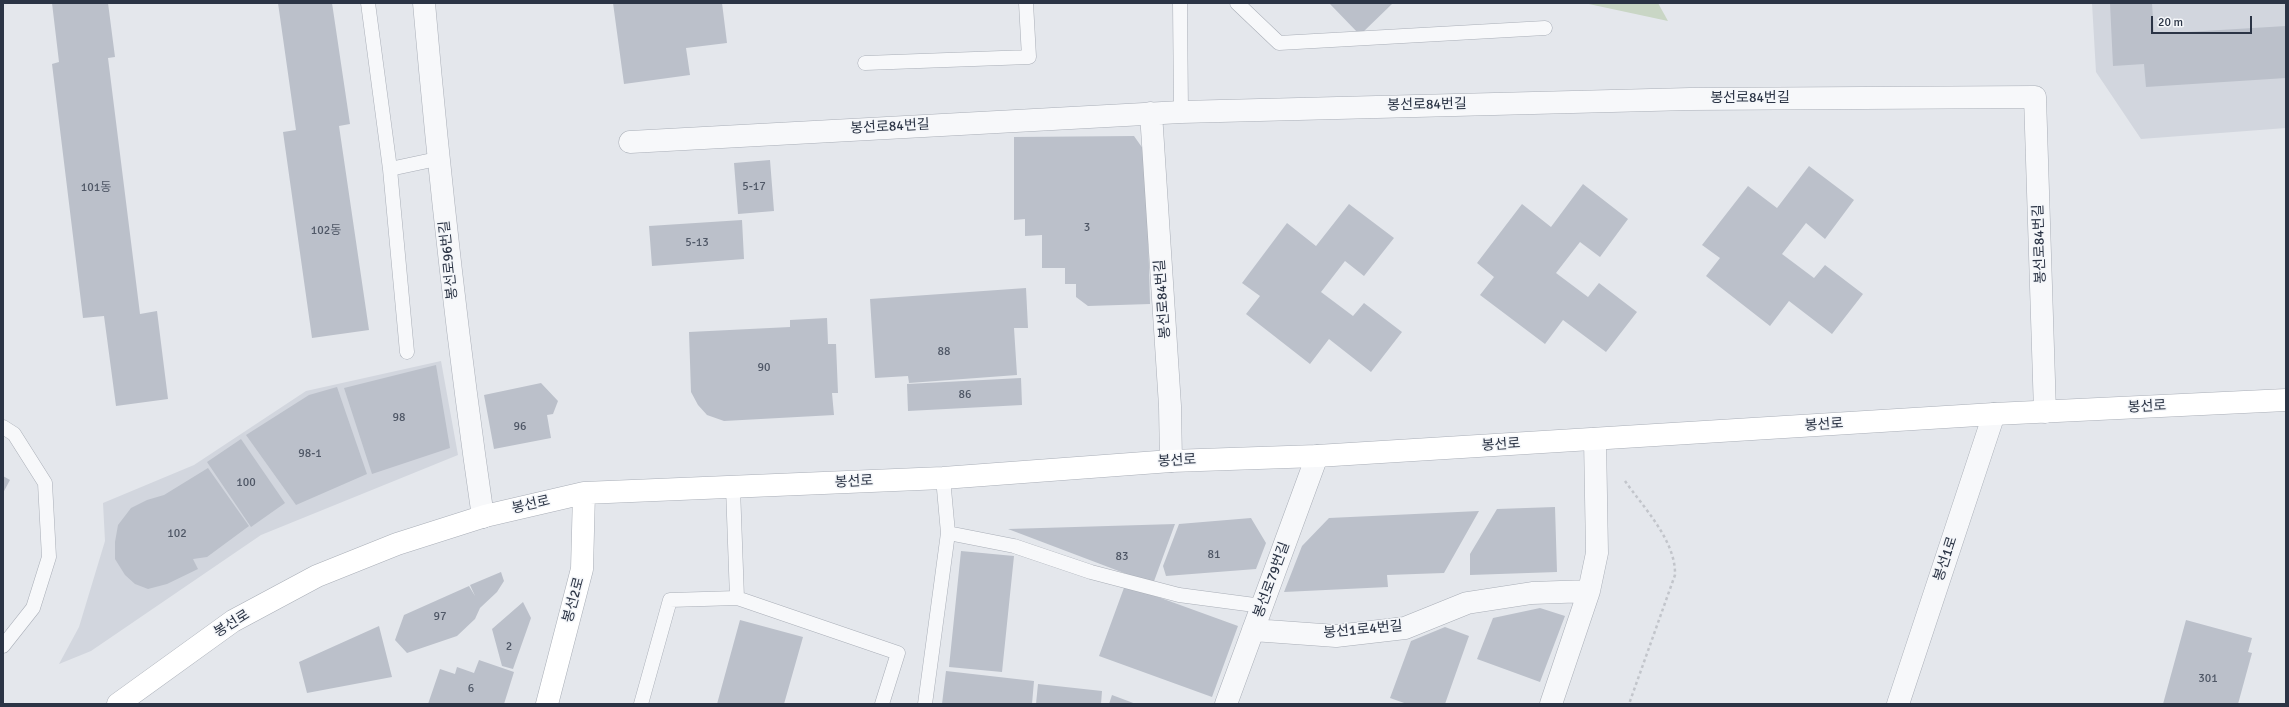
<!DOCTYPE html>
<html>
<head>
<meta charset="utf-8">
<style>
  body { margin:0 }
  #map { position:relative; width:2289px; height:707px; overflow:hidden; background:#e4e7ec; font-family:Signika,sans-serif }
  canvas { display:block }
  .frame { position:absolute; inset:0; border:4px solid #2b3445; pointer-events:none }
  .scale { position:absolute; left:2151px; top:16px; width:101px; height:18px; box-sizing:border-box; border:2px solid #2b3445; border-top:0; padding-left:5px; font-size:12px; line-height:14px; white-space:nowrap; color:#2b3445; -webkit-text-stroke:3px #f4f6f9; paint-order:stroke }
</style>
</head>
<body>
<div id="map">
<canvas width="2289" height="707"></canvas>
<div class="frame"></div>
<div class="scale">20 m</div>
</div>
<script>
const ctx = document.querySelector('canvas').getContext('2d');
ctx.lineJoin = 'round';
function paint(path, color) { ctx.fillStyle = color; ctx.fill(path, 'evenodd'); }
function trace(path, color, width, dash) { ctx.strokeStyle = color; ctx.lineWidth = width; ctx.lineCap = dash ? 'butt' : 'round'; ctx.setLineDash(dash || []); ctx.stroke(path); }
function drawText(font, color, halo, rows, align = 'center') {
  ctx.font = font + ' Signika,"Noto Sans KR",sans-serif'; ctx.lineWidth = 3; ctx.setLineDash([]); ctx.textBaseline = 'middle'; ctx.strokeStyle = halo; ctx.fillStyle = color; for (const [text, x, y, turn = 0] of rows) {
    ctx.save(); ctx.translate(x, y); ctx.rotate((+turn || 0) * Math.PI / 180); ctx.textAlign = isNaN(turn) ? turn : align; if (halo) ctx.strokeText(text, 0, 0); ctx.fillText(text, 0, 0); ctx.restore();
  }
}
const built = new Path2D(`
  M2092,3h194v125l-145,11 -45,-67z
  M441,361l17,94 -197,80 -170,116 -32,13 20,-37 26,-86 -2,-38 91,-38 112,-74z`);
const green = new Path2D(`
  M1584,3h74l10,18z`);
const building = new Path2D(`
  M52,3h56l7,54 -7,1 32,256 17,-3 11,88 -52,7 -12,-90 -21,2 -31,-254 7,-2z
  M278,3h54l18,121 -11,2 30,204 -57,8 -29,-206 13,-2z
  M613,3h109l5,40 -41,5 4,27 -66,9z
  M1329,3h64l-33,32z
  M2110,3h42l2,31 132,-8v52l-140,9 -2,-23 -31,2z
  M1134,136l12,17 4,151 -62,2 -12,-9v-13h-11v-16h-23v-33l-17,1v-17l-11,1v-83z
  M770,160l4,51 -36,3 -4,-51z
  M1809,166l45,34 -29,39 -19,-16 -24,31 32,24 11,-13 38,29 -31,40 -43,-33 -19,25 -64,-50 14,-18 -18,-13 46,-59 29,22z
  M1583,184l45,35 -28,38 -20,-15 -24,31 32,24 11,-14 38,29 -31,40 -43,-32 -18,24 -65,-49 14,-18 -17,-14 45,-59 29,23z
  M1349,204l45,34 -30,38 -19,-15 -24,31 32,24 11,-13 38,29 -31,40 -42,-33 -19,25 -64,-50 14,-18 -18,-13 45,-60 29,23z
  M742,220l2,39 -92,7 -3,-40z
  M1026,288l2,40h-14l3,47 -108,8 -1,-7 -33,2 -5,-79z
  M827,318l1,26h8l2,49h-6l2,22 -110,6 -17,-6 -9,-10 -7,-13 -2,-60 101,-5v-7z
  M436,365l14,83 -78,26 -28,-86z
  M1021,378l1,27 -114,6 -1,-27z
  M541,383l17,18 -5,13 -6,1 4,23 -57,11 -10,-54z
  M337,387l30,87 -71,31 -50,-70 63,-40z
  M241,439l44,64 -34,24 -44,-65z
  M208,468l41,58 -42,31 -14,2 5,10 -31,15 -19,5 -13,-5 -10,-9 -10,-16v-17l3,-17 13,-17 16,-8 17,-5z
  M3,476l7,4 -7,13z
  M1555,507l2,65 -87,3v-21l27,-45z
  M1479,511l-35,62 -57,2 1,12 -104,5 18,-46 27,-28z
  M1251,518l15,25 -10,26 -90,7 -3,-10 16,-42z
  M1175,524l-22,60 -145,-55z
  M961,551l53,5 -12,116 -53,-5z
  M501,572l3,9 -7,11 -17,16 -5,11 -18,17 -50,17 -12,-13 9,-25 65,-29 6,10 -5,-11z
  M1125,585l113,41 -26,71 -113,-41z
  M523,602l8,16 -18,51 -11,-3 -10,-37z
  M1540,608l25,8 -25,66 -63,-23 16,-41z
  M740,620l63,17 -19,67h-67z
  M2186,620l66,18 -4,14 4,1 -14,51h-75z
  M379,626l13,51 -85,16 -8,-31z
  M1445,627l24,9 -24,68h-38l-17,-6 21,-57z
  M479,660l35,12 -10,32h-76l12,-35 15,5 2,-7 17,6z
  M946,671l88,10 -2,23h-90z
  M1038,684l64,7 -1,13h-65z
  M1112,695l24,9h-27z`);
const path = new Path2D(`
  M1625,481c19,27 51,60 50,94l-46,129`);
const lane = new Path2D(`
  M368,3l22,166 17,183
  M1180,3l1,109
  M1237,3l42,40 266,-15
  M865,63l164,-6 -3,-54
  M390,169l47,-10
  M3,427l11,7 31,49 4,74 -16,51 -30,38
  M733,488l4,110 161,55 -16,51
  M948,533l66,13 77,26 88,23 83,11
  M641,704l29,-104 67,-2
  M925,704l23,-171 -5,-55`);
const street = new Path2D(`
  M424,3c15,172 34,343 59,514
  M1151,113l19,293 1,55
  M630,142l551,-30 509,-13 345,-2 10,315
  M1253,630l83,6 69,-8 62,-25 65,-10 57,-2
  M1226,704l91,-248
  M1551,704l38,-113 8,-38 -2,-114
  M1898,704l96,-290`);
const secondary = new Path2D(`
  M118,704l115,-83 84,-45 80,-32 88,-28 99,-23 359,-15 228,-17 146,-5 677,-42 292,-14
  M547,704l35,-135 2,-76`);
const numberNames = [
  ["5-17",754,187],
  ["101동",96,188],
  ["3",1087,228],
  ["102동",326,231],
  ["5-13",697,243],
  ["88",944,352],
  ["90",764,368],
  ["86",965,395],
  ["98",399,418],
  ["96",520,427],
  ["98-1",310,454],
  ["100",246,483],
  ["102",177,534],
  ["81",1214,555],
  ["83",1122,557],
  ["97",440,617],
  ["2",509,647],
  ["301",2208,679],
  ["6",471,689]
];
const streetNames = [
  ["봉선로84번길",1750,98],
  ["봉선로84번길",1427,105,-1],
  ["봉선로84번길",890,127,-3],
  ["봉선로84번길",2040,244,-92],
  ["봉선로96번길",449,260,-96],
  ["봉선로84번길",1163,299,-94],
  ["봉선로",2147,407,-3],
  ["봉선로",1824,425,-4],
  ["봉선로",1501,445,-4],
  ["봉선로",1177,461,-3],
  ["봉선로",854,482,-3],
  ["봉선로",531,505,-13],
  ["봉선1로",1946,559,-72],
  ["봉선로79번길",1272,580,-70],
  ["봉선2로",574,600,-75],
  ["봉선로",232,624,-32],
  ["봉선1로4번길",1363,630,-5]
];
paint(built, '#d2d6de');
paint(green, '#c9d6c5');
paint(building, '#bbc0ca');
trace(lane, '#a9aeb7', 15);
trace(street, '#a9aeb7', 23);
trace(secondary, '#a9aeb7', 23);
trace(path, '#c2c5cb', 2.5, [3, 3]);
trace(lane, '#f7f8fa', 14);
trace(street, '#f7f8fa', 22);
trace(secondary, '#fff', 22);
drawText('12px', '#4f5766', null, numberNames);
drawText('14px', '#2b3445', '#f4f6f9', streetNames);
</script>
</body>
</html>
